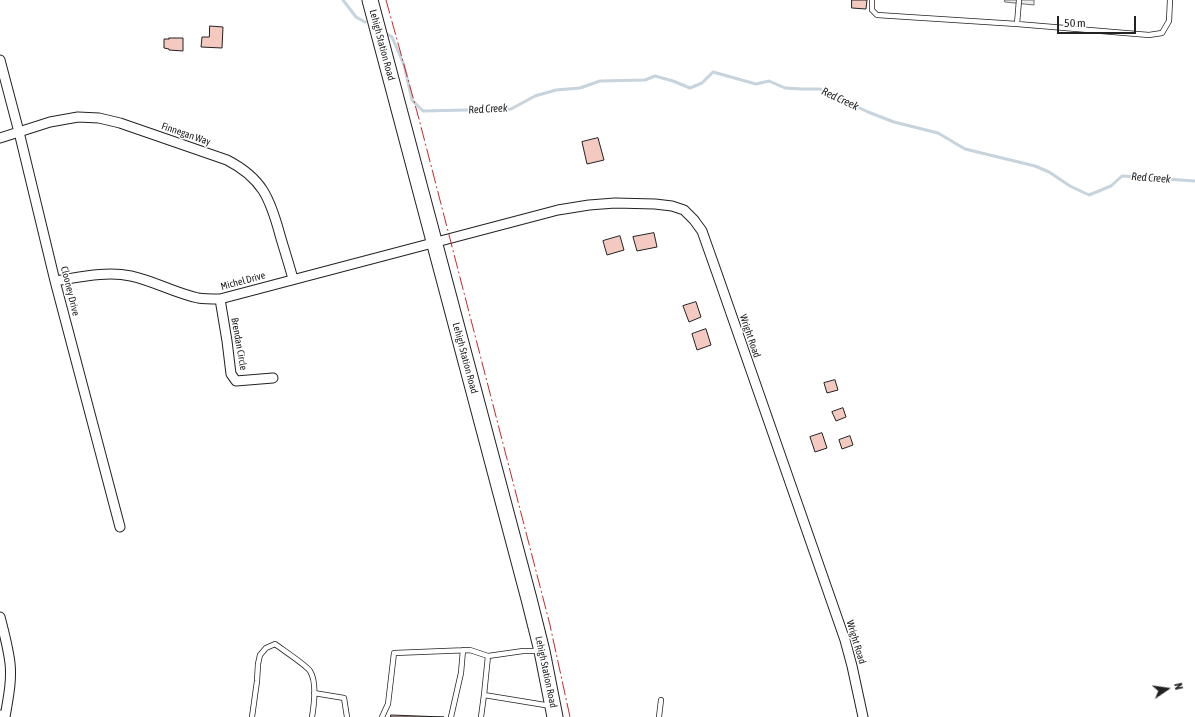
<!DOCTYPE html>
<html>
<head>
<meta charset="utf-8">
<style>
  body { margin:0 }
  #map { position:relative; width:1195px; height:717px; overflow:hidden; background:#fff; font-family:"Asap Condensed",sans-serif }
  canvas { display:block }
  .north { position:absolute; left:1147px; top:669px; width:40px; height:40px; -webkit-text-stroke:3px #fff; paint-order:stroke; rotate:77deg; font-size:11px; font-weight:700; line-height:16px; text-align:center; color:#222 }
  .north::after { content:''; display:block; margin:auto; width:14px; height:18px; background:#222; clip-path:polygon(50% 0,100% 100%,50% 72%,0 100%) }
  .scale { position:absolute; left:1057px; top:16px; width:79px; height:18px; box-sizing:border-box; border:2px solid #222; border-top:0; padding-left:5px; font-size:12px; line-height:14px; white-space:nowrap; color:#222; -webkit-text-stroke:3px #fff; paint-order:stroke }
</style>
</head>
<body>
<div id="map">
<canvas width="1195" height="717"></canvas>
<div class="north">N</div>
<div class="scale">50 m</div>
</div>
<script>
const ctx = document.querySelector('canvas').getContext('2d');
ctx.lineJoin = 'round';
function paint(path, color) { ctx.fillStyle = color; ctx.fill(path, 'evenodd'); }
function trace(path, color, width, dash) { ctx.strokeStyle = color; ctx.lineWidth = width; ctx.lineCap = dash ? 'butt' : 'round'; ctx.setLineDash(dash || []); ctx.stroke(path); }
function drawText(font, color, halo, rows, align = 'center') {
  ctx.font = font + ' "Asap Condensed",sans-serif'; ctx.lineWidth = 3; ctx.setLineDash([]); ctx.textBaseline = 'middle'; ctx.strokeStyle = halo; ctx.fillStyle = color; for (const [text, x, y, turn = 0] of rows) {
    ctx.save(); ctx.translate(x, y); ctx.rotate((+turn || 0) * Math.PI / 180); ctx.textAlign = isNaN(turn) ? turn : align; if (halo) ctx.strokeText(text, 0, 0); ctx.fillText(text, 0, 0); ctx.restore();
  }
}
const parking = new Path2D(`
  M1005,0h29v5l-29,-3z`);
const stream = new Path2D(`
  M343,0l13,17 9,5
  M387,34l5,3 12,28 8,35 11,11 88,-2 24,-13 21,-6 24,-2 20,-7 45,-1 10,-4 18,5 17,7 12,-5 11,-11 43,12 13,-3 16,7 17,1h18l48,23 26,10 44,11 27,16 70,17 14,6 21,14 19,9 22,-9 11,-10 73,5`);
const building = new Path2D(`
  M852,0h15l-1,9 -14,-1z
  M210,26l13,1 -1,21 -21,-1 1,-10h7z
  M169,38h14v13l-14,-1v-1l-5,-1v-9h5z
  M598,138l6,22 -17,4 -5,-22z
  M654,233l3,14 -20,4 -4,-14z
  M620,236l4,14 -17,5 -4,-14z
  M696,302l5,15 -12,5 -6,-16z
  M706,329l5,16 -14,5 -5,-16z
  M835,380l3,10 -11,3 -3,-10z
  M843,408l3,9 -10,4 -4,-9z
  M822,433l5,15 -12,4 -5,-15z
  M850,436l3,9 -11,4 -3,-9z
  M391,715l53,2h-53z`);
const lane = new Path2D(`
  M872,0v10l5,5 140,9 132,11 13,-2 7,-12 1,-21
  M1017,24l2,-24
  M314,693l30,5 3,19
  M484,695l4,-39 35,-5h18
  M252,717l5,-36 1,-17 2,-9 6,-7 9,-4c8,6 31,21 35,27 7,11 4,34 2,46
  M382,717l6,-13 6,-51 76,-3 18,6
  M451,717l10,-44 2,-23
  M481,717l3,-22 67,11
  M659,717l2,-17`);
const street = new Path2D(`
  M0,60l19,72 36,149 65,246
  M0,138l50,-16 28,-5 21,1 21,5 107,37c35,18 43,38 53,75 4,14 9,29 13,44
  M55,281c26,-4 51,-10 76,-5 23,5 44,17 67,22 7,1 15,1 22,1l338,-89 31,-5 26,-2 40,1 17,2 12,4 10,10 8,11 17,48 126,361 7,26 11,51
  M220,299l7,42 4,33 5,7 37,-3
  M0,617c4,15 8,30 10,46 2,18 -2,36 -5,54`);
const secondary = new Path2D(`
  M0,717h2`);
const primary = new Path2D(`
  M370,0l159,599 13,52 13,66`);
const power = new Path2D(`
  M386,0l33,119 131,506 20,92`);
const streetNames = [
  ["Lehigh Station Road",382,45,75],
  ["Finnegan Way",186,134,19],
  ["Michel Drive",243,281,-15],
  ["Clooney Drive",70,291,76],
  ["Wright Road",750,336,71],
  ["Brendan Circle",239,344,80],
  ["Lehigh Station Road",465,358,75],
  ["Wright Road",856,642,73],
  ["Lehigh Station Road",546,672,78]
];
const waterNames = [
  ["Red Creek",840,99,25],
  ["Red Creek",488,109,-3],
  ["Red Creek",1151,178,4]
];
paint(parking, '#ededed');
trace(parking, '#6f6f6f', 1);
trace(stream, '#c7d3dd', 3);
paint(building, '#f3c9c0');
trace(building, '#222', 1);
trace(lane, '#222', 6);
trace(street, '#222', 11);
trace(secondary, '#222', 15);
trace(primary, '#222', 17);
trace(lane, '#fff', 4.5);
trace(street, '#fff', 9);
trace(secondary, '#fff', 13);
trace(primary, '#fff', 15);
trace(power, '#c62828', 1, [14, 3, 2, 3]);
drawText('10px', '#222', '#fff', streetNames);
drawText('italic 11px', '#222', '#fff', waterNames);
</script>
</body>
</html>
